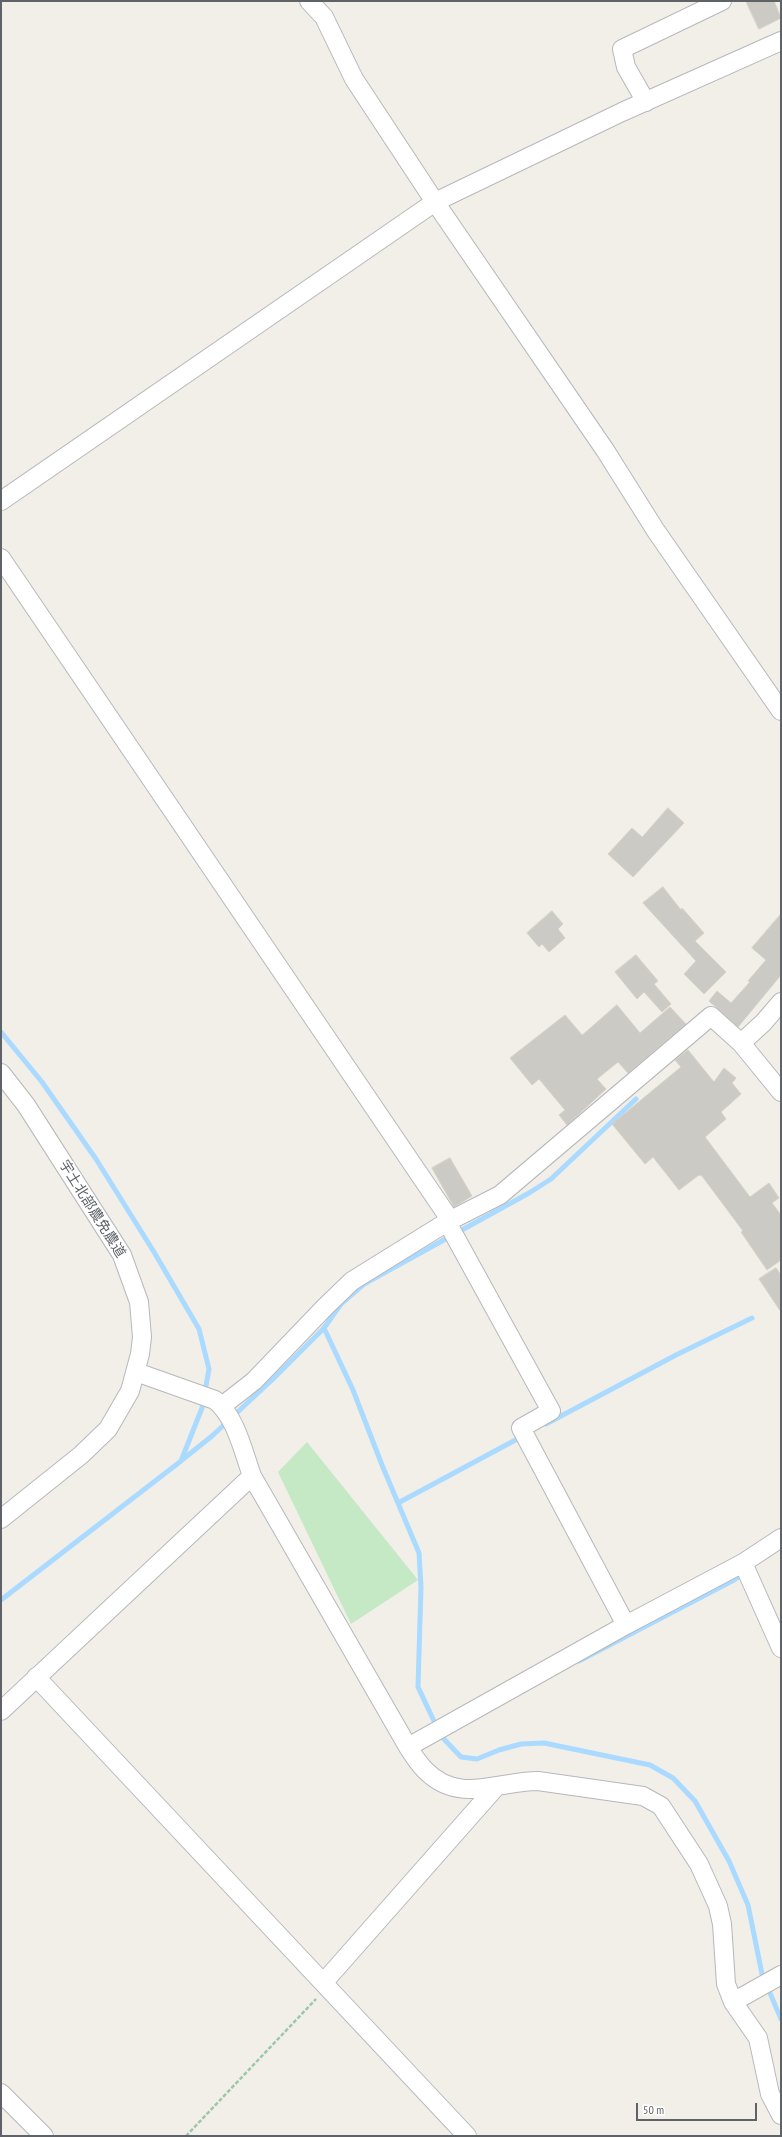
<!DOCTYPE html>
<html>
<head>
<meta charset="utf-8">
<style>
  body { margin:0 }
  #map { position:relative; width:782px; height:2137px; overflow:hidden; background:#f1efe8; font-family:"PT Sans Narrow",sans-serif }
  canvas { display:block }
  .frame { position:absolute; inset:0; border:2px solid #5f6368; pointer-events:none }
  .scale { position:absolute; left:636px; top:2103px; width:121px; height:18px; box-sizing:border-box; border:2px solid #5f6368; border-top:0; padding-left:5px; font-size:12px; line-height:14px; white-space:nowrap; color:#5f6368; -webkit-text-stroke:3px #fff; paint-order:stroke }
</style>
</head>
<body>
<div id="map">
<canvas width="782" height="2137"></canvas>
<div class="frame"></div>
<div class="scale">50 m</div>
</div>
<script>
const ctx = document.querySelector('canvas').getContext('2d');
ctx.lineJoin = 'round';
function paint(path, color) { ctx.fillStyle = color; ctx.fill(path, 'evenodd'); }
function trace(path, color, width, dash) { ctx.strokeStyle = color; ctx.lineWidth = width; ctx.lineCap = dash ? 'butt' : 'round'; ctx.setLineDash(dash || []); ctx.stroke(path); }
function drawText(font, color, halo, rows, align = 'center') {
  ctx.font = font + ' "PT Sans Narrow","Noto Sans JP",sans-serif'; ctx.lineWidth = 3; ctx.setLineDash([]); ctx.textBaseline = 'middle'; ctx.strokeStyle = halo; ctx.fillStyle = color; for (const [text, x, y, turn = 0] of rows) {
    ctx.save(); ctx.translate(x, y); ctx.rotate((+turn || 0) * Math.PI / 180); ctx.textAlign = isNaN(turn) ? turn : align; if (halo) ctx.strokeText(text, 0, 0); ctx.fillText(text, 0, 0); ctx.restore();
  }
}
const green = new Path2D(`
  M307,1442l111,138 -67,44 -73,-152z`);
const stream = new Path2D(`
  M1,1032l41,50 54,77 58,93 45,77 10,40 -7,39 -21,53 -180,139
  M324,1328l29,62 29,75 37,88 2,34 -3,100 23,49 20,21 16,2 22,-9 22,-6 23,-1 106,22 23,13 22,23 34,60 19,44 14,69 19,45
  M546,1424l130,-69 76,-37
  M182,1460l30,-24 62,-58 50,-50 17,-24 23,-20 165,-91 22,-14 85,-80
  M398,1503l123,-66
  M579,1661l155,-81 10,-7`);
const building = new Path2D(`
  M746,1h28l7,17 -22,11z
  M668,808l16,15 -51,54 -25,-23 24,-26 10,9z
  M663,887l18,23 1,-2 22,25 -9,8 31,31 -22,22 -20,-20 12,-13 -53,-58z
  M552,911l11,13 -5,5 7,9 -16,14 -7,-8 -3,3 -12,-14z
  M781,914v61l-43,52 -29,-26 8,-10 14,12 19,-21 -2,-1 18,-21 -14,-12z
  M636,955l22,26 -4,3 17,20 -9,8 -18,-20 -7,7 -22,-27z
  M617,1005l23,28 30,-26 16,17 -58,49 -10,-11 -21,17 9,10 -39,36 -8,-10 6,-5 -26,-31 -7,6 -22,-27 55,-43 17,20z
  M688,1050l26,32 10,-14 12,10 -4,5 9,11 -20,18 5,7 -21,18 45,60 19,-14 10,15 -7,5 9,12v45l-14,10 -26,-38 2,-1 -41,-55 -3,-1 -20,15 -26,-33 -8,7 -33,-40 69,-57 -6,-7z
  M450,1158l22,38 -18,11 -22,-39z
  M776,1268l5,7v37l-22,-33z`);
const path = new Path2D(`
  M186,2136l130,-137`);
const minor = new Path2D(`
  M309,1l15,16 30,62 81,123 170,248 51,81 125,180
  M646,102l-20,-35 -4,-18 100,-48
  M1,501l434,-299 187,-90 159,-71
  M1,558l450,663
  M741,1043l22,-20 18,-21
  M1,1073l25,32 96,150 17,47 3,35 -2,17 -10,37 -22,38 -27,26 -80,64
  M447,1222l104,189 -30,17 105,197
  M136,1372l79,28c21,17 28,51 37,76l156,271c5,8 10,16 17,23 34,35 72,11 113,11l105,15 18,10 38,58 19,42 4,18 4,60 7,18 25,36 12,56 11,21
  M222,1406l32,-25 71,-74 27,-26 95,-59 53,-27 211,-179 30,27 40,49
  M743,1563l38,85
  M36,1677l431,459
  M1,1711l251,-235
  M408,1747l218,-122 117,-62 38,-25
  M324,1982l172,-195
  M733,2002l48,-27
  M1,2093l43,43`);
const streetNames = [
  ["宇土北部農免農道",92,1209,58]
];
paint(green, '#c5e8c5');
trace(stream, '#aadaff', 5);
paint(building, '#cccac5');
trace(building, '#d6d1c6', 1);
trace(minor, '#b5b8bc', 20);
trace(path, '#9cc7a9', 2.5, [4, 2]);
trace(minor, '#fff', 18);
drawText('14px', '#5f6368', '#fff', streetNames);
</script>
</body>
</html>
